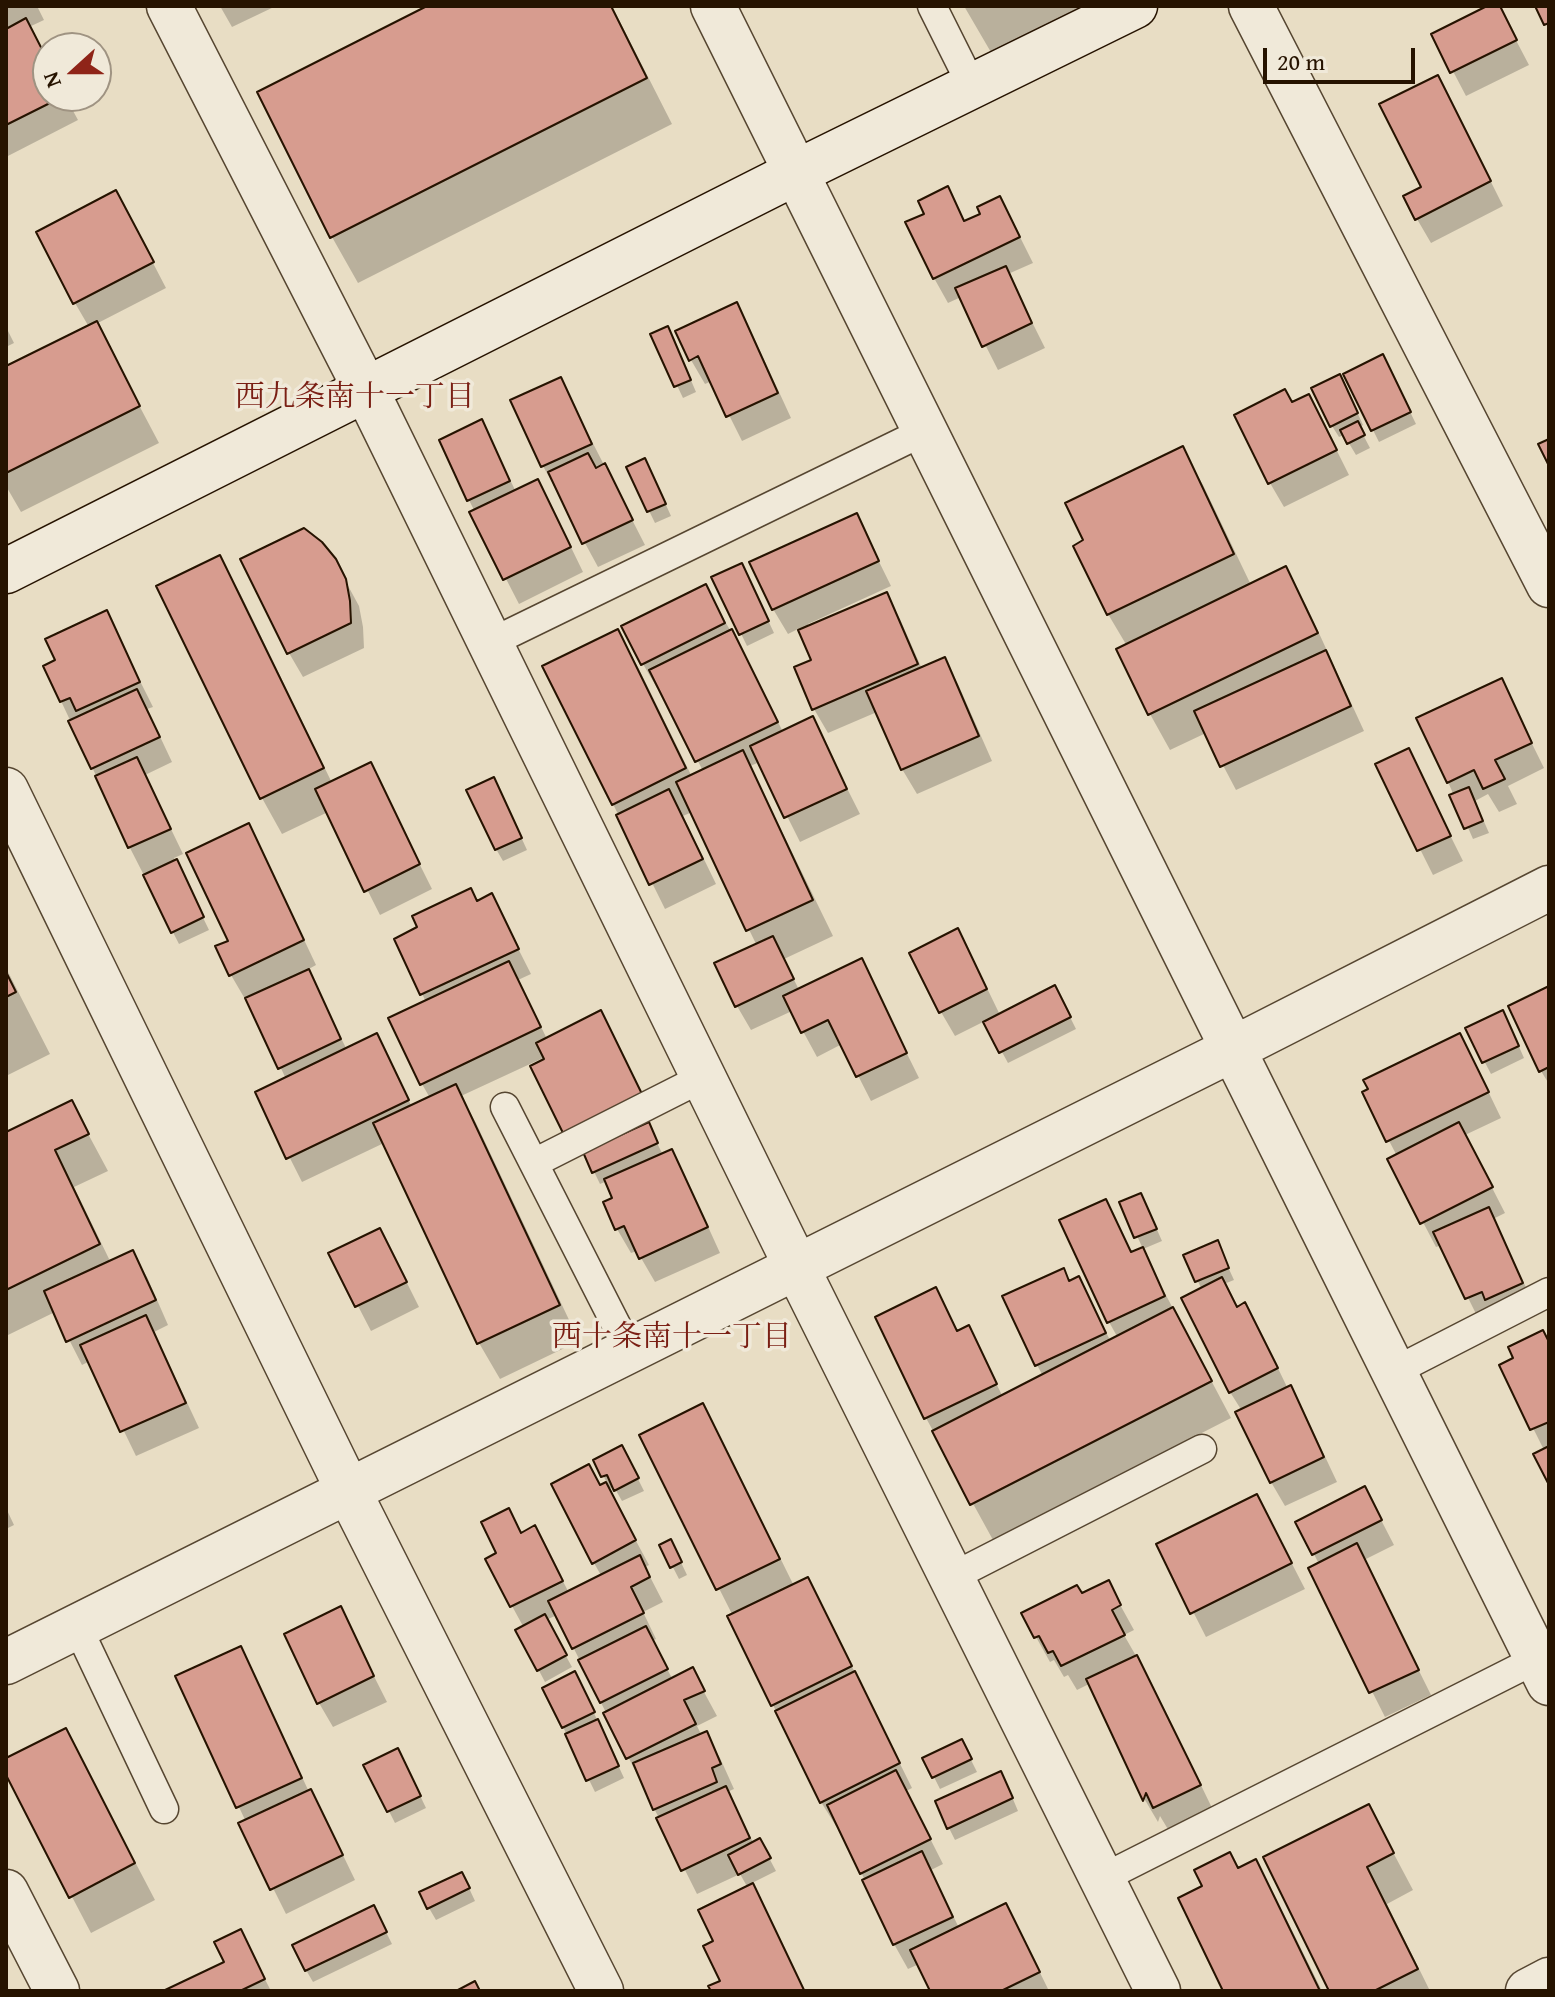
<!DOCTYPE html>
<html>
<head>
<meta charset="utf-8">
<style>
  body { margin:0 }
  #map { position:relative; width:1555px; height:1997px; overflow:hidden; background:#e8ddc4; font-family:"Gentium Book Plus",serif }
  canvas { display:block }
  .frame { position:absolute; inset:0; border:8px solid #261300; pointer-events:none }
  .north { position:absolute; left:32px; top:32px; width:80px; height:80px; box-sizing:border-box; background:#f0e9d9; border:2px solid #9f9382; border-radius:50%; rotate:249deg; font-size:22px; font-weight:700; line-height:32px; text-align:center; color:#261300 }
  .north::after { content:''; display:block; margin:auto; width:28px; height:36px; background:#8f2418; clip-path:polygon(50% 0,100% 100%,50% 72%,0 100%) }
  .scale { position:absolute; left:1263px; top:48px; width:152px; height:36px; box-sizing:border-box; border:4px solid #261300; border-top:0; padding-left:10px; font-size:24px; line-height:28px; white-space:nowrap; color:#261300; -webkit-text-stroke:6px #f0e9d9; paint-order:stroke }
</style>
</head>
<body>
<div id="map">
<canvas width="1555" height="1997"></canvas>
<div class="frame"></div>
<div class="north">N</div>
<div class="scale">20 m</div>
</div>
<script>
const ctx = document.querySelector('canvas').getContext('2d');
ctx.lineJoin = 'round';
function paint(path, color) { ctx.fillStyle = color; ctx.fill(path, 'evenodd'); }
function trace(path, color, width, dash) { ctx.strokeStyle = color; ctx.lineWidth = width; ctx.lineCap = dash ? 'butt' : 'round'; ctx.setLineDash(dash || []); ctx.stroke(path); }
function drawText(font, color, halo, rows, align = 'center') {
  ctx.font = font + ' "Gentium Book Plus","Noto Serif JP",serif'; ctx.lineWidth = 7; ctx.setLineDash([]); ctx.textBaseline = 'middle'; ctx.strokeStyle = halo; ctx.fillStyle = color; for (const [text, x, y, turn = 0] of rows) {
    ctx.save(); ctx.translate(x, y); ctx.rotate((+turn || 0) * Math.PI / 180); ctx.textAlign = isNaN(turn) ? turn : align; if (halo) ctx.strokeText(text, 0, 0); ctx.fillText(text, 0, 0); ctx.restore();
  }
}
const shadow = new Path2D(`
  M6,6h31l7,14 -15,7 19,36v33h17l13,24 -72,37z
  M220,6h56l-44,21z
  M431,6h181l60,118 -314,159 -26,-46z
  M964,6h161l-126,60z
  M1491,6h7l31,59 -63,31 -32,-61z
  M1451,102l52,104 -72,37 -14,-24z
  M948,189l18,34h47l20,40 -25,11 37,74 -47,22 -37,-73 -13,6 -14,-25 -8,-63z
  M129,217l37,71 -70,36 63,119 -138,69 -15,-26v-118l83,-41 -14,-24z
  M736,305l14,24 41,89 -49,23 -30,-60 -7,3 -14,-24z
  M6,327l8,16 -8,4z
  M653,335l21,6 22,51 -13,6z
  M1389,369l27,55 -37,18 -6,-12z
  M560,379l85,166 -47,22 -55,-101z
  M1346,388l17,37 -4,2 11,21 -14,7 -12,-20 -5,2 -7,-11z
  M1292,405l30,16 27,54 -65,32 -14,-24z
  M482,422l34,70 35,14 32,66 -64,32 -47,-91 3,-1 -6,-12z
  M1182,449l21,36 48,100 34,-16 21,36 58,126 -128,59 -30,-57 -36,17 -20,-36 -23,-68 -19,-32 -22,-73z
  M628,468l23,4 20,44 -16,7z
  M856,515l35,71 -83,38 1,4 77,-33 14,24 22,50 22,-10 14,25 34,77 -75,33 -15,-25 -25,-57 -49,21 -14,-24 -1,-48 -13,-33 -12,6 -15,-25z
  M219,557l21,36 92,190 38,-18 62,124 -52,26 -52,-103 -46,22 -20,-36 -103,-211z
  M334,560l25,46 4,21 1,21 -61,29 -14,-24z
  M748,577l26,56 -27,13 -33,-68z
  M719,611l26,45 38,76 29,-13 48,95 -60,28 -40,-80 -10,4 83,170 -49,23 15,31 62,-29 58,117 -48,23 -29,-57 -25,13 -25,-46 -41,19 -14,-24 20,-60 -65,-134 -9,4 33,68 -51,25 -52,-105 4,-172 21,35 54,110 11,-6 -43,-84 -3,1 -14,-24z
  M106,613l47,94 -6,2 25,53 -27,13 38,79 -9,4 35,72 -30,14 -49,-96 -69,-147 -3,-41z
  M1501,681l43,87 -36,18 9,18 -18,8 -11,-18 -13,7 14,32 -16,6 -25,-57z
  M1408,751l55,110 -30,14 -55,-110z
  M500,791l27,59 -24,11 -7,-12z
  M262,851l54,114 -9,5 40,80 29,-14 36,71 18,-9 -8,-14 4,-82 -30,-63 95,-44 40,79 -13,6 29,59 53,-26 55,106 -8,4 16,32 8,-4 14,25 35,77 -65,29 -18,-31 -6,2 -14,-24 -3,-31 -7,-17 -7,3 -15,-31 -6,3 -15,-24 -21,-74 -82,38 15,27 103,218 -79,38 -21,-36 -95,-200 -82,39 -45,-89 29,-14 -38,-81 -3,1 -14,-24 -1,-33z
  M971,955l29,60 61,-16 15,30 -68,34 -23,-42 -30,15 -14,-24z
  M6,968l44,86 -44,22z
  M1549,988v96l-8,-13z
  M1509,1024l15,34 -33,16 -24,-46z
  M1473,1060l28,58 -36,17 40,78 -12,6 43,89 -56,14 -38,-77 -6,2 -46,-88 7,-3 -33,-63z
  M71,1102l37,69 -34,16 37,76 21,-10 15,24 21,48 -14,7 45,96 -63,28 -46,-95 -8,4 -27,-53 -49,24v-202z
  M1105,1201l27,53 10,-4 89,168 -238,122 -67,-122 9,-128 23,43 10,-5 35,69 40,-21 -6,-11 26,-95 7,13 9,-4 32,63 7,-4 -9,-16z
  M1122,1203l25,4 15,34 -19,8z
  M1217,1243l17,37 -10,4 14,25 21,20 29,60 2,-1 14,24 33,70 -52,24 -14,-24 -29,-71 -12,-19 -28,-102 -16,-34z
  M331,1254l62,1 26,52 -48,24z
  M1549,1344v137l-5,-31 -42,-84z
  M703,1406l20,36 71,144 27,18 91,184 -6,3 37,73 -12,6 28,58 60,2 30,61h-117l-13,-27 -11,5 -14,-25 -55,-120 -3,2 -15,-24 -48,-97 -40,-89 -91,-180z
  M628,1459l16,32 -22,10 -8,-14 -6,2 41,76 -4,2 18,35 -20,10 13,27 -4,2 21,39 19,-10 25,46 -20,10 5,10 4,-2 14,24 14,31 -7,3 27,52 6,-3 16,30 -26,13 55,107h-92l9,-10 -7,-39 33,-54 -8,-14 -43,20 -140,-279 -11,5 26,47 -27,15 -27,-51 6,-3 -12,-22 10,-71 26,17 21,41 33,-16 -8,-14 6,-76 7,-4 -12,-23z
  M1365,1489l29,56 -30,15 67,135 -46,22 -75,-148 9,-5 -21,-41z
  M1257,1496l48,93 -99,48 -47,-92z
  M6,1508l8,17 -8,4z
  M662,1546l15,8 10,21 -8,4z
  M1108,1583l26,47 -10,5 27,47 62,128 -44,21 -9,-15 -2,6 -13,-22 -54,-117 -14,7 -9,-15 -4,2 -10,-17 -4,2 -14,-25 45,-41z
  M340,1609l47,93 -54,25 -14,-24z
  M240,1648l14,25 55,119 15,24 31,64 -69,34 -45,-90 5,-2 -68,-145z
  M581,1685l43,93 -29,14 -32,-65z
  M66,1730l89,170 -64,33 -85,-162v-11z
  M968,1754l9,18 -37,17 -6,-12z
  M404,1762l22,46 -31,15 -29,-57z
  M1007,1785l11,26 -63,29 -6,-12z
  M1369,1807l44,83 -26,14 43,87h-98z
  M1256,1862l20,36 46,93h-97l14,-121z
  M468,1886l7,15 -39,19 -7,-12z
  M380,1920l12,24 -79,38 -7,-12z
  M240,1931l31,60h-103l59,-29z`);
const building = new Path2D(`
  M427,6h184l36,72 -317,160 -73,-146z
  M1487,6h13l17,34 -67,33 -19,-39z
  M1535,6h14v17l-5,2z
  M26,18l22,43v35h16l-58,29v-96z
  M1438,75l53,106 -76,39 -12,-24 18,-9 -42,-83z
  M948,186l16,35 16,-7 -3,-7 23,-11 20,41 -87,42 -28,-57 19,-8 -6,-13z
  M116,190l38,72 -81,42 -37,-72z
  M1006,266l26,57 -50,24 -27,-59z
  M737,302l41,91 -52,24 -28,-61 -9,5 -14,-30z
  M97,321l43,85 -134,67v-107z
  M668,326l23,54 -17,7 -24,-53z
  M1383,354l28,58 -40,19 -28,-57z
  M1340,374l18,39 -28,14 -19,-39z
  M561,377l31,67 -51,23 -31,-67z
  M1285,389l7,13 17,-8 28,56 -69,34 -34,-69z
  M482,419l28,62 -43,20 -28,-61z
  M1358,421l7,14 -18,9 -7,-14z
  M1549,439v27l-11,-22z
  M1183,446l51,108 -127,61 -34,-69 10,-6 -18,-37z
  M588,453l8,15 9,-5 28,57 -51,24 -34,-72z
  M645,458l21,46 -19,8 -21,-45z
  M538,479l33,68 -68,33 -34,-68z
  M857,513l22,48 -107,49 -23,-48z
  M304,528l18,14 14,17 10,20 4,22 1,22 -64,31 -47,-95z
  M220,555l104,213 -64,31 -104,-213z
  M742,563l27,58 -30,14 -28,-58z
  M1286,566l32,67 -170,82 -32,-66z
  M706,584l19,39 -84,42 -20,-39z
  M887,592l31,72 -106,46 -18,-43 17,-7 -13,-30z
  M107,610l33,72 -64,29 -6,-13 -10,4 -17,-36 12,-6 -10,-21z
  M618,629l68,139 -74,37 -70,-139z
  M732,629l46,93 -83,40 -46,-92z
  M1326,650l25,56 -131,61 -26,-56z
  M945,657l34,79 -78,34 -35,-79z
  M1502,678l30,65 -37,17 10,19 -22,10 -9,-19 -27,13 -31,-65z
  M137,689l23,48 -69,32 -23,-48z
  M813,716l34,73 -63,29 -34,-72z
  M1409,748l42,88 -34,15 -42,-87z
  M743,750l70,150 -67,31 -70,-149z
  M137,757l34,72 -43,19 -33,-72z
  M371,762l49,102 -56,28 -49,-103z
  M494,777l28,61 -27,12 -29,-60z
  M1469,787l14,34 -19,8 -15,-34z
  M669,789l34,70 -54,26 -33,-70z
  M249,823l55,117 -75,36 -14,-30 13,-5 -42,-88z
  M177,859l27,58 -33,16 -28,-58z
  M471,888l6,13 15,-8 27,56 -99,46 -26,-56 23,-12 -5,-11z
  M958,928l29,61 -48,24 -30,-60z
  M773,936l21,43 -59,28 -21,-44z
  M862,958l45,95 -51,24 -28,-57 -27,13 -18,-37z
  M509,961l32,66 -121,58 -32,-67z
  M309,969l32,70 -63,30 -33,-71z
  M6,972l10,20 -10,5z
  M1055,985l16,32 -72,36 -16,-31z
  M1549,986v81l-10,5 -31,-66z
  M601,1010l41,84 -79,39 -33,-67 14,-7 -8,-16z
  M1503,1010l16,36 -37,17 -17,-35z
  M377,1033l32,67 -123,59 -31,-67z
  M1460,1033l29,59 -103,50 -24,-50 6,-3 -5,-9z
  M456,1084l104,221 -83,39 -104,-221z
  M72,1100l17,34 -34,16 45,94 -94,46v-158z
  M649,1122l9,21 -66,30 -9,-21z
  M1459,1122l34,65 -73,37 -33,-65z
  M672,1149l36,78 -69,32 -15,-33 -9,4 -12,-28 9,-4 -8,-19z
  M1141,1193l16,36 -23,9 -15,-36z
  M1106,1199l25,53 12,-5 22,49 -58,27 -48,-103z
  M1489,1207l34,76 -38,17 -3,-8 -17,7 -32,-67z
  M380,1228l27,54 -52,25 -27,-54z
  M1218,1240l11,28 -34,14 -12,-27z
  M133,1250l23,50 -90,42 -22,-51z
  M1064,1268l5,13 10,-5 27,57 -71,33 -33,-70z
  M1222,1277l15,30 8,-5 33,66 -49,25 -48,-95z
  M936,1287l21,44 12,-6 28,59 -73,35 -49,-102z
  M1173,1307l39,74 -242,124 -38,-74z
  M146,1315l40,88 -66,29 -40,-87z
  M1543,1330l6,12v80l-19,8 -31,-65 14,-7 -5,-11z
  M1291,1385l33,72 -54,26 -35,-71z
  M703,1403l77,156 -64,31 -77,-155z
  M622,1445l17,33 -25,13 -7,-16 -6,2 -8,-17z
  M1549,1446v39l-16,-31z
  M589,1464l11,21 6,-3 30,58 -44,24 -41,-80z
  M1365,1486l17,34 -70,35 -17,-33z
  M1257,1494l35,69 -102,51 -34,-70z
  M509,1508l12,25 14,-8 28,56 -53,26 -25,-48 11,-6 -15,-31z
  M671,1539l11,23 -12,6 -11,-23z
  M1357,1543l62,127 -50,23 -61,-125z
  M640,1555l10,22 -19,10 13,26 -72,36 -24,-48z
  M808,1577l44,89 -81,40 -44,-90z
  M1109,1580l12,25 -9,5 13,25 -64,31 -8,-15 -5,2 -9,-17 -5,2 -13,-25 56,-28 5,8z
  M341,1606l33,70 -57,28 -33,-70z
  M545,1614l22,41 -30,16 -22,-41z
  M646,1626l22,43 -68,34 -22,-43z
  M241,1646l61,132 -66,30 -61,-132z
  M1137,1655l64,130 -48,23 -7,-15 -3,8 -57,-122z
  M693,1667l12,24 -21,9 12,24 -70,35 -23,-46z
  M575,1671l20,41 -33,16 -20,-40z
  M855,1671l45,92 -80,40 -45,-92z
  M598,1719l21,47 -33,15 -21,-47z
  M66,1728l69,135 -66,35 -63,-123v-17z
  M707,1731l14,33 -9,4 5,14 -64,28 -20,-47z
  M962,1739l10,20 -40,19 -10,-20z
  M398,1748l23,48 -34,16 -24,-47z
  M896,1770l35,69 -71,35 -33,-69z
  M1001,1771l12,27 -66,31 -12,-28z
  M726,1786l24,52 -69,33 -25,-53z
  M311,1789l32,66 -73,35 -32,-67z
  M1369,1804l25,49 -27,14 51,102 -44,22h-45l-66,-134z
  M760,1838l11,20 -33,17 -10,-20z
  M922,1851l31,66 -60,28 -31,-65z
  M1230,1852l8,16 18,-9 64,132h-97l-45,-93 24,-12 -8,-16z
  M462,1872l8,16 -43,21 -8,-17z
  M753,1883l51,107 -1,1h-92l-3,-5 12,-5 -17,-35 10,-5 -15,-31z
  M1006,1903l34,69 -39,19h-71l-20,-41z
  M374,1905l13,27 -82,39 -13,-26z
  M241,1929l24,50 -25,12h-77l61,-29 -10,-20z
  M475,1981l5,10h-24z`);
const lane = new Path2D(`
  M932,6l40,80
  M490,643l435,-212
  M505,1107l124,243
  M534,1163l170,-86
  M1393,1372l156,-80
  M952,1577l250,-128
  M77,1626l87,183
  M1101,1879l436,-220`);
const street = new Path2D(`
  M169,6l197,384 430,876 362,725
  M713,6l836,1677
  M1251,6l298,579
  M6,790l343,702 252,499
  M6,1662l1225,-612 318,-162
  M6,1892l51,99
  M1528,1991l21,-11`);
const secondary = new Path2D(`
  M6,571l791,-399 338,-166`);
const neighbourhoodNames = [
  ["西九条南十一丁目",355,398],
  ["西十条南十一丁目",672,1338]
];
paint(shadow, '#0003');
paint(building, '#d79c8f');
trace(building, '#261300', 2);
trace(lane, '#564631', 31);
trace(street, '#564631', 47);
trace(secondary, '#261300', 47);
trace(lane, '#f0e9d9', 28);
trace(street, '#f0e9d9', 44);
trace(secondary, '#f0e9d9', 44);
drawText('30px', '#7a1f14', '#f0e9d9', neighbourhoodNames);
</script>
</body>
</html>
